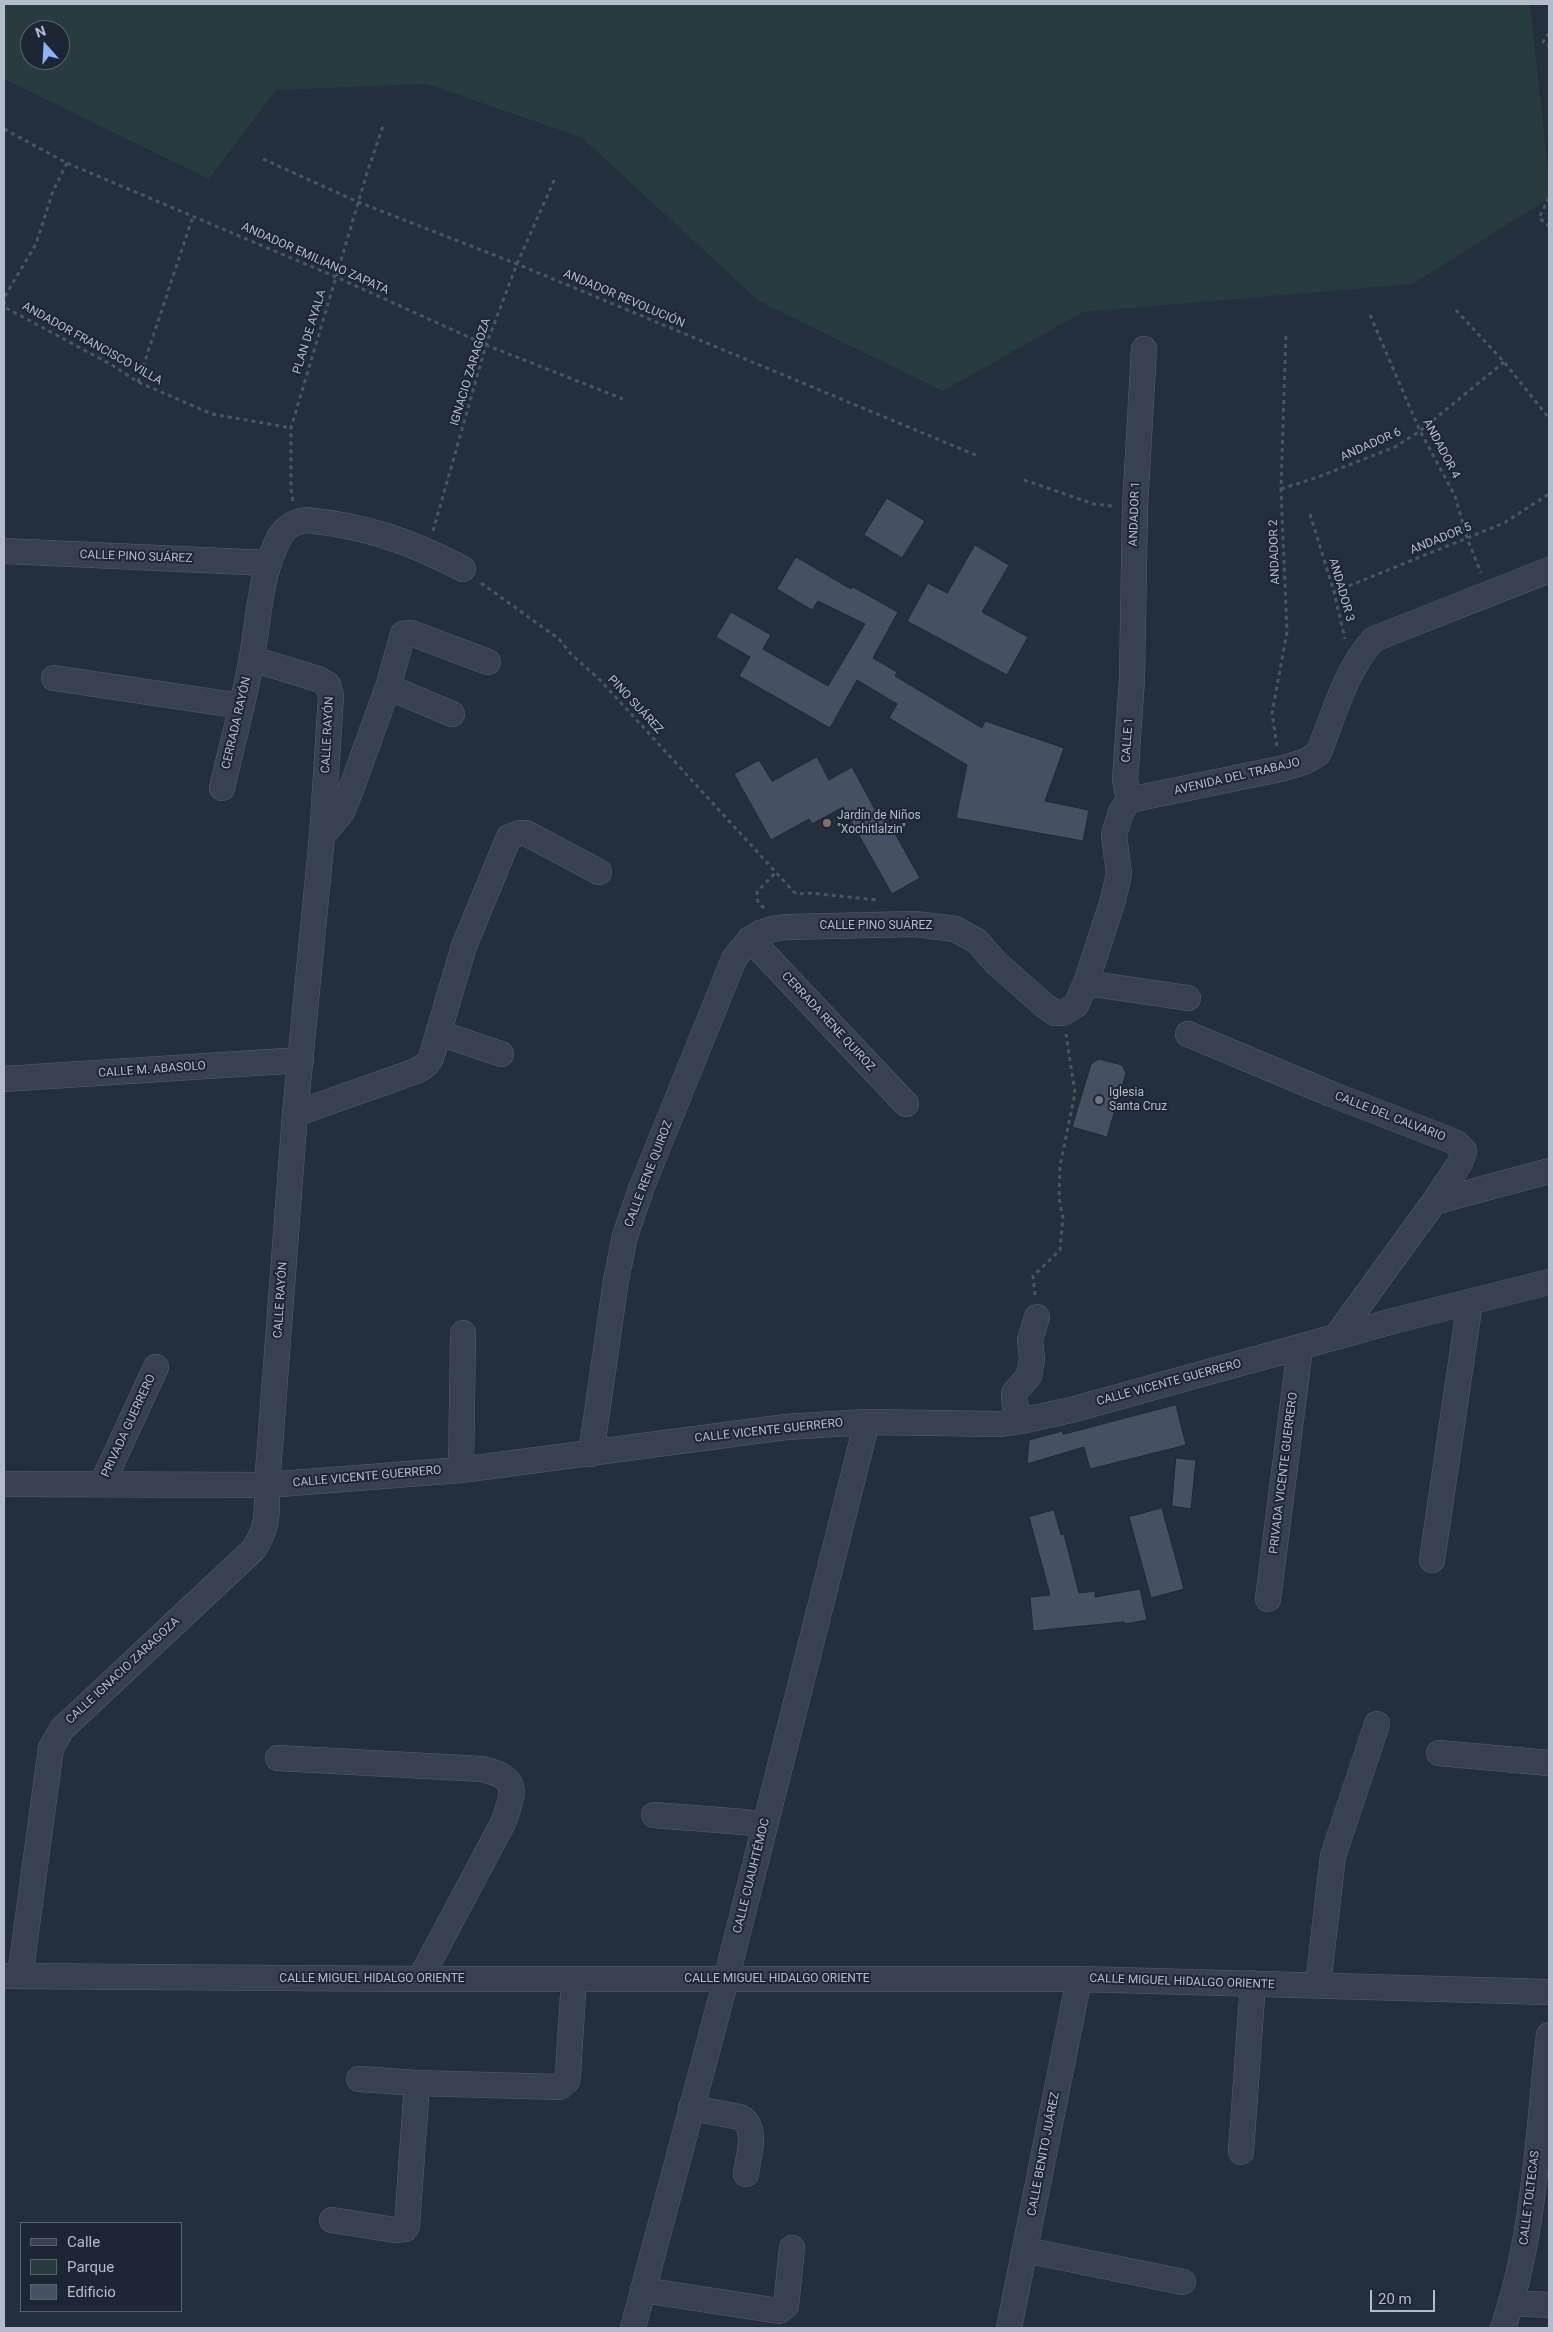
<!DOCTYPE html>
<html>
<head>
<meta charset="utf-8">
<style>
  body { margin:0 }
  #map { position:relative; width:1553px; height:2332px; overflow:hidden; background:#242f3e; font-family:Roboto,sans-serif }
  canvas { display:block }
  .frame { position:absolute; inset:0; border:5px solid #b4bcc9; pointer-events:none }
  .legend { position:absolute; left:20px; top:2222px; width:162px; height:90px; box-sizing:border-box; background:#1d2633; border:1px solid #59626f; margin:0; padding:6px 9px; list-style:none; font-size:15px; color:#b4bcc9 }
  .legend li { display:flex; align-items:center; gap:10px; height:25px }
  .legend b { width:25px; border:1px solid #59626f }
  .north { position:absolute; left:20px; top:20px; width:50px; height:50px; box-sizing:border-box; background:#1d2633; border:1px solid #59626f; border-radius:50%; rotate:341deg; font-size:14px; font-weight:700; line-height:20px; text-align:center; color:#b4bcc9 }
  .north::after { content:''; display:block; margin:auto; width:18px; height:22px; background:#8ab4f8; clip-path:polygon(50% 0,100% 100%,50% 72%,0 100%) }
  .scale { position:absolute; left:1370px; top:2290px; width:65px; height:22px; box-sizing:border-box; border:2px solid #b4bcc9; border-top:0; padding-left:6px; font-size:15px; line-height:18px; white-space:nowrap; color:#b4bcc9; -webkit-text-stroke:4px #1d2633; paint-order:stroke }
</style>
</head>
<body>
<div id="map">
<canvas width="1553" height="2332"></canvas>
<div class="frame"></div>
<ul class="legend">
<li><b style="height:6px;background:#38414e"></b>Calle</li>
<li><b style="height:14px;background:#263c3f"></b>Parque</li>
<li><b style="height:14px;background:#455162"></b>Edificio</li>
</ul>
<div class="north">N</div>
<div class="scale">20 m</div>
</div>
<script>
const ctx = document.querySelector('canvas').getContext('2d');
ctx.lineJoin = 'round';
function paint(path, color) { ctx.fillStyle = color; ctx.fill(path, 'evenodd'); }
function trace(path, color, width, dash) { ctx.strokeStyle = color; ctx.lineWidth = width; ctx.lineCap = dash ? 'butt' : 'round'; ctx.setLineDash(dash || []); ctx.stroke(path); }
function drawText(font, color, halo, rows, align = 'center') {
  ctx.font = font + ' Roboto,sans-serif'; ctx.lineWidth = 4; ctx.setLineDash([]); ctx.textBaseline = 'middle'; ctx.strokeStyle = halo; ctx.fillStyle = color; for (const [text, x, y, turn = 0] of rows) {
    ctx.save(); ctx.translate(x, y); ctx.rotate((+turn || 0) * Math.PI / 180); ctx.textAlign = isNaN(turn) ? turn : align; if (halo) ctx.strokeText(text, 0, 0); ctx.fillText(text, 0, 0); ctx.restore();
  }
}
const green = new Path2D(`
  M4,4h1526l19,175v19l-136,86 -330,28 -140,79 -183,-89 -179,-165 -155,-53 -150,6 -67,89 -205,-100zM30,30h30v30h-30z`);
const building = new Path2D(`
  M887,498l38,23 -23,37 -38,-23z
  M975,545l34,20 -27,47 46,25 -21,38 -100,-54 21,-38 19,10z
  M796,557l55,32 2,-2 45,25 -25,46 24,14 -2,4 87,52 3,-7 79,27 -19,53 44,9 -6,31 -127,-23 11,-53 -78,-47 8,-14 -40,-24 -27,48 -91,-52 11,-19 -34,-20 15,-25 40,23 -8,14 65,37 37,-62 -47,-23 -6,9 -35,-21z
  M817,757l12,23 23,-13 27,50 5,-3 36,64 -28,16 -49,-87 -31,17 -3,-5 -38,21 -37,-66 25,-14 13,21z
  M1099,1059l23,6 4,8 -19,64 -35,-10 19,-63z
  M1176,1405l10,40 -96,24 -6,-22 -57,17 2,-24 33,-9 1,3z
  M1176,1458l20,2 -5,49 -19,-3z
  M1162,1508l22,81 -33,9 -22,-81z
  M1054,1510l7,25 3,-1 15,59 16,-2v6l45,-8 7,31 -22,4 -1,-2 -91,9 -3,-34 20,-2 -21,-78z`);
const path = new Path2D(`
  M1549,33l-6,9 6,4
  M4,129l63,34 269,114 150,68 137,54
  M263,159l95,43 159,62 461,192
  M67,163l-14,28 -17,53 -31,52 -1,6 2,6 106,57 26,17 74,32 79,14
  M1549,198l-10,20 10,8
  M1456,310l48,52 45,56
  M1370,315l50,116 35,65 12,42 14,35
  M138,382l55,-166
  M1024,480l70,24 18,2
  M1281,489l37,-12 77,-30 25,-16 84,-69
  M293,501l-2,-13v-60l76,-255 17,-50
  M1310,514l24,78 11,47
  M433,531l53,-186 31,-81 39,-88
  M481,583l78,56 12,15 29,26 194,212 3,2 13,-1 68,7
  M1334,592l170,-69 45,-29
  M1277,746l-5,-33 15,-81 -6,-143 5,-157
  M764,908l-6,-5 -1,-11 19,-20
  M1035,1295l-2,-19 27,-26 3,-32 -4,-20 1,-32 15,-73 -9,-59`);
const minor = new Path2D(`
  M4,551l264,12
  M54,678l187,28
  M388,687l64,27
  M222,788c10,-43 22,-87 30,-131 7,-40 8,-82 27,-119 6,-11 14,-16 27,-18 60,6 104,21 157,49
  M1129,800l-4,-20 7,-101 3,-172 9,-158
  M322,836l20,-24 8,-20 38,-105 15,-53 8,-1 77,29
  M750,939l156,165
  M1086,983l102,15
  M439,1033l62,21
  M1188,1034l143,60 124,48 9,9 -4,12 -26,39 -98,135
  M4,1079l297,-19
  M295,1114l121,-43 10,-6 5,-7 33,-112 45,-109 11,-4h6l73,39
  M1434,1202l115,-31
  M1021,1421l-7,-20v-8l15,-17 3,-17 -2,-19 7,-23
  M591,1454l25,-174 9,-44 16,-47 93,-230c16,-22 26,-30 53,-32l128,-3 40,5 22,12 19,22 49,43 10,7h8l13,-8 10,-22 27,-83 6,-26 -5,-39 7,-23 8,-12 151,-31 24,-7 14,-8c15,-36 28,-86 56,-115l175,-69
  M461,1470l2,-137
  M4,1484l263,1 194,-15 325,-43 81,-5 133,2 21,-3 50,-11 326,-90 152,-38
  M102,1484l54,-117
  M1432,1560l38,-258
  M1268,1599l32,-251
  M1439,1753l110,10
  M278,1758l204,11c39,9 32,23 21,54l-83,156
  M654,1815l90,7 20,4
  M4,1976l416,3h659l470,13
  M20,1976l31,-228 11,-19 191,-179c16,-23 14,-38 14,-65l28,-371 27,-278 9,-140 -3,-11 -10,-6 -66,-20
  M1318,1985l15,-129 44,-132
  M359,2079l58,4 143,4 7,-6 1,-7 6,-95
  M691,2108l49,9c19,10 8,40 6,57
  M1241,2152l12,-169
  M332,2220l63,10 10,-1 2,-3 10,-143
  M1025,2250l158,32
  M643,2290l136,21 7,-5 6,-58
  M1511,2303l38,2
  M633,2328l93,-348 141,-558
  M1009,2328l70,-349
  M1503,2328c32,-93 35,-195 46,-293`);
const markers = [
  [827,823,5,"#8d6e63"],
  [1099,1100,5,"#6b7280"]
];
const streetNames = [
  ["ANDADOR EMILIANO ZAPATA",315,259,24],
  ["ANDADOR REVOLUCIÓN",624,299,23],
  ["PLAN DE AYALA",310,332,-73],
  ["ANDADOR FRANCISCO VILLA",92,344,29],
  ["IGNACIO ZARAGOZA",471,372,-73],
  ["ANDADOR 6",1371,445,-24],
  ["ANDADOR 4",1441,449,62],
  ["ANDADOR 1",1135,514,-88],
  ["ANDADOR 5",1441,539,-22],
  ["ANDADOR 2",1275,552,-92],
  ["CALLE PINO SUÁREZ",136,557,2],
  ["ANDADOR 3",1341,590,74],
  ["PINO SUÁREZ",635,705,47],
  ["CERRADA RAYÓN",237,723,-77],
  ["CALLE RAYÓN",328,735,-87],
  ["CALLE 1",1128,740,-86],
  ["AVENIDA DEL TRABAJO",1237,777,-13],
  ["CALLE PINO SUÁREZ",876,926],
  ["CERRADA RENE QUIROZ",828,1022,47],
  ["CALLE M. ABASOLO",152,1070,-4],
  ["CALLE DEL CALVARIO",1390,1117,21],
  ["CALLE RENE QUIROZ",649,1174,-69],
  ["CALLE RAYÓN",281,1300,-86],
  ["CALLE VICENTE GUERRERO",1169,1383,-15],
  ["PRIVADA GUERRERO",129,1426,-65],
  ["CALLE VICENTE GUERRERO",769,1431,-6],
  ["PRIVADA VICENTE GUERRERO",1284,1473,-83],
  ["CALLE VICENTE GUERRERO",367,1477,-5],
  ["CALLE IGNACIO ZARAGOZA",123,1671,-43],
  ["CALLE CUAUHTÉMOC",752,1876,-76],
  ["CALLE MIGUEL HIDALGO ORIENTE",372,1979],
  ["CALLE MIGUEL HIDALGO ORIENTE",777,1979],
  ["CALLE MIGUEL HIDALGO ORIENTE",1182,1982,2],
  ["CALLE BENITO JUÁREZ",1044,2154,-79],
  ["CALLE TOLTECAS",1530,2198,-83]
];
const poiNames = [
  ["Jardín de Niños",837,816],
  ["\"Xochitlalzin\"",837,830],
  ["Iglesia",1109,1093],
  ["Santa Cruz",1109,1107]
];
paint(green, '#263c3f');
paint(building, '#455162');
trace(building, '#1f2835', 1);
trace(minor, '#565f6c', 26);
trace(path, '#44595c', 3, [4, 4]);
trace(minor, '#38414e', 25);
for (const [x, y, r, color] of markers) { const dot = new Path2D(); dot.arc(x, y, r, 0, 2 * Math.PI); ctx.fillStyle = color; ctx.fill(dot); trace(dot, '#1d2633', 2); }
drawText('12px', '#b4bcc9', '#1d2633', streetNames);
drawText('12px', '#b4bcc9', '#1d2633', poiNames, 'left');
</script>
</body>
</html>
